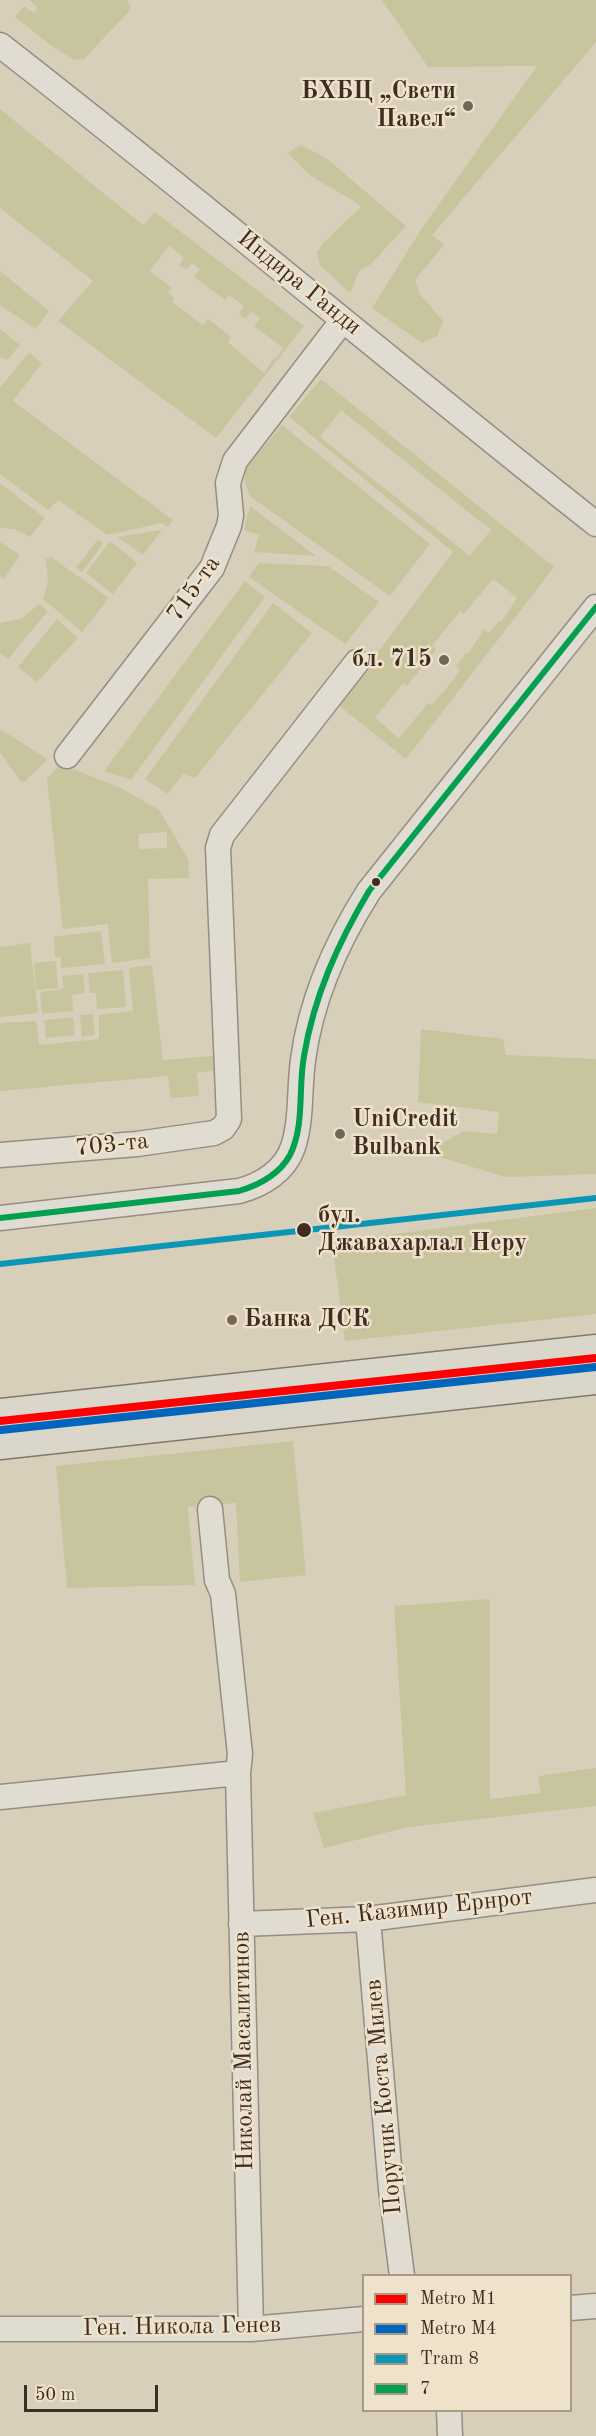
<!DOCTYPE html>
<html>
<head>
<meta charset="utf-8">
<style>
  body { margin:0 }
  #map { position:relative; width:596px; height:2436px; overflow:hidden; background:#d8cfbb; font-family:"Old Standard TT",serif }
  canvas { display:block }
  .legend { position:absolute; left:362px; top:2274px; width:210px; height:138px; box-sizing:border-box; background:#eee2ca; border:2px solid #a89988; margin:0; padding:8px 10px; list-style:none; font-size:18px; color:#402c24 }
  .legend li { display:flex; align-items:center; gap:12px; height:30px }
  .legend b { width:30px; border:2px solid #a89988 }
  .scale { position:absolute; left:24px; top:2385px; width:134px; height:27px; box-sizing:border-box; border:3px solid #402c24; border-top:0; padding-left:8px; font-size:18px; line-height:21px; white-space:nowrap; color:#402c24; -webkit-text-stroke:4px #eee2ca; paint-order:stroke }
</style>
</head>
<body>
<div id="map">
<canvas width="596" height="2436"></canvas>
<ul class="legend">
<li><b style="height:8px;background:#f00"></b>Metro M1</li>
<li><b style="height:8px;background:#0065bd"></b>Metro M4</li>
<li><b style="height:8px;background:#0a96b4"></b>Tram 8</li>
<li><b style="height:8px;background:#03a04f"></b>7</li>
</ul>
<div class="scale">50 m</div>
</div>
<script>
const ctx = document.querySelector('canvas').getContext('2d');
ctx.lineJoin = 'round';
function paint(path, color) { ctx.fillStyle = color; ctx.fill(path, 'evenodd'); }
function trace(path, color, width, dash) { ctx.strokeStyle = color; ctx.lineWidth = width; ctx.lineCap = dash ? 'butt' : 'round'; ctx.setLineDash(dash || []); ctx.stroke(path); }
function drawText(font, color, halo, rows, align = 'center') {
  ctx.font = font + ' "Old Standard TT",serif'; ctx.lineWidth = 5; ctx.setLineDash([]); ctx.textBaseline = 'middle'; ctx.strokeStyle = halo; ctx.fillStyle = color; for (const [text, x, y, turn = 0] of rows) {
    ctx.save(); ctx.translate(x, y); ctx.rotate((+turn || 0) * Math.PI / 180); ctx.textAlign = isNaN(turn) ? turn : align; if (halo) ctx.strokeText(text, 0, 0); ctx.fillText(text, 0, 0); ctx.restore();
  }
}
const green = new Path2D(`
  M30,0h97l4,9 -47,50 -9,1 -19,-11 -41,-32 9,-11 10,7 4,-5z
  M382,0h214v42l-164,193 12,10 -29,35 5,14 23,27 -6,15 -15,7 -50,-35 50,-80 115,-162 -109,1z
  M0,109l143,116 12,-13 149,114 -88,112 -158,-117 35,-40 -93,-73zM169,246l15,12 -5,7 7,5 6,-7 8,6 -6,8 31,23 4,-5 15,11 -5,8 6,5 6,-7 9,6 -6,8 29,22 -8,11 -1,-1 -10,15 -36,-31 3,-5 -23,-18 -5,6 -31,-23 3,-4 -7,-6 4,-4 -22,-17z
  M301,145l25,13 80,68 -36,39 -11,6 -9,22 -30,-28 -3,-13 9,-12 35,-33 -9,-7 -40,-23 -25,-24z
  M0,271l49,40 -13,18 -36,-24z
  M0,329l20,16 -13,15 -7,-3z
  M29,352l13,11 -29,38 160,119 -5,7 -6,-4 -55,12 -49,-35 -10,10 -48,-36v-86z
  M321,379l233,188 -148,192 -68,-54 115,-153 -164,-135zM341,410l150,120 -21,26 -150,-119zM493,579l24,19 -16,24 -2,-1 -10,12 -5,-4 -16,25 -2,-1 -10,13 4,4 -17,23h-1l-10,12 -4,-2 -29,35 -24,-20 28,-35 4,3 29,-36 -4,-4 28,-35 4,3z
  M282,425l148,119 -40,52 -139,-99 -6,-13v-14z
  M0,483l45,35 -15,19 -16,-8 -14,-1z
  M250,506l66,50 -62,-4 5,-17 -15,-5z
  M162,530l-19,25 -26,-18z
  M98,539l5,5 -21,28 -6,-4z
  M110,541l27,22 -24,31 -27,-21z
  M0,542l20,13 -16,24 -4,-3z
  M51,557l58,41 -27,34 -39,-33 5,-18 -2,-22z
  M259,563l69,3 51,36 -34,42 -96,-67z
  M245,581l20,16 -134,183 -27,-9z
  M273,603l39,30 -117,145 -12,-4 -15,20 -23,-15z
  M39,604l9,7 -40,48 -8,-6v-30l21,-4z
  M57,619l21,19 -41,44 -19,-15z
  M0,729l46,29v3l-22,21h-3l-21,-30z
  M60,764l61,24 38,22 29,49 1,19 -41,1 2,79 -38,5 -4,-39 -45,5 -16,-150zM167,832v16l-28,1 -1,-15z
  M101,931l4,33 -44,4v-11h-6l-1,-20z
  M30,943l8,70 -38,4v-70z
  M56,961l2,27 -22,2 -2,-27z
  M152,965l11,95 50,-4 1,15 -17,2 2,23 -28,2 -3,-22 -168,15v-68l36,-2 3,24 60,-6v-24l34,-4 -4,-43z
  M123,970l3,37 -29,2 -1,-16h-6l-2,-20z
  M83,974l2,19 -13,2 1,16 -31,3 -2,-22 23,-3 -1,-13z
  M93,1014l2,21 -13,2 -2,-22z
  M73,1017l2,18 -29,3 -2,-18z
  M421,1029l82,10 3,16 90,4v115l-90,3 -80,-24 37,-22 34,3 2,-22 -81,-10z
  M596,1208v106l-251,27 -13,-99z
  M293,1441l13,134 -66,7 -4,-79 -48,4 7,78 -128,3 -11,-122z
  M490,1599v200l51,-6 -3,-17 58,-8v38l-187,21 -85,21 -11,-35 93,-18 -12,-189z`);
const minor = new Path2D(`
  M0,45c201,156 396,321 596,479
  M67,756l145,-188 17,-42 2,-11 -3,-32 7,-22 108,-141
  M0,1155l137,-11 77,-11 9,-5 6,-9 -11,-271 4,-13 135,-173
  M0,1218l239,-27c23,-6 46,-20 54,-44 9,-27 6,-59 10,-87 8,-61 33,-117 66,-169l227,-284
  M210,1509l7,71 6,14 17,160 -2,19 13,556
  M0,1797l238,-24
  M368,1919l23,270 11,87
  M241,1924l127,-5 228,-29
  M570,2308l26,-2
  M0,2329h251l113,-10
  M449,2410l1,26`);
const major = new Path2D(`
  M0,1414l596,-64
  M0,1444l596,-65`);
const bus1 = new Path2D(`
  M0,1218l239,-27c20,-6 40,-16 51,-36 15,-30 8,-67 14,-99 10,-60 34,-113 65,-165l227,-284`);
const tram1 = new Path2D(`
  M0,1264l596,-66`);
const metro1 = new Path2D(`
  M0,1421l596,-63`);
const metro2 = new Path2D(`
  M1,1430l595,-63`);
const markers = [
  [468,106,6,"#756559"],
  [444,660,6,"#756559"],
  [376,882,5,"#402c24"],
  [340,1134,6,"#756559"],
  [304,1230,8,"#402c24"],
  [232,1320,6,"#756559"]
];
const poiNames = [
  ["БХБЦ „Свети",456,92],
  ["Павел“",456,120],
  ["бл. 715",432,660],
  ["UniCredit",352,1120,"left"],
  ["Bulbank",352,1148,"left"],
  ["Банка ДСК",244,1320,"left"]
];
const streetNames = [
  ["Индира Ганди",299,283,39],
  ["715-та",194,589,-55],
  ["703-та",112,1145,-6],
  ["Ген. Казимир Ернрот",419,1909,-6],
  ["Николай Масалитинов",244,2051,-91],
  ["Поручик Коста Милев",384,2097,-95],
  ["Ген. Никола Генев",182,2327,-1]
];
const stopNames = [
  ["бул.",318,1216],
  ["Джавахарлал Неру",318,1244]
];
paint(green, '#c8c49e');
trace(minor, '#958d81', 27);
trace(major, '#7f786d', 33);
trace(minor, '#e0dcd2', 24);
trace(major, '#dbd6ca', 30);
trace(bus1, '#03a04f', 6);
trace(tram1, '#0a96b4', 6);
trace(metro1, '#f00', 8);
trace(metro2, '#0065bd', 8);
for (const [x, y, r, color] of markers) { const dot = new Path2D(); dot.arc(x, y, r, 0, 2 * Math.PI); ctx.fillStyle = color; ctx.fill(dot); trace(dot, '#eee2ca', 2); }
drawText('bold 24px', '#402c24', '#eee2ca', poiNames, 'right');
drawText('24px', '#402c24', '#eee2ca', streetNames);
drawText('bold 24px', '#402c24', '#eee2ca', stopNames, 'left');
</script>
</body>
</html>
